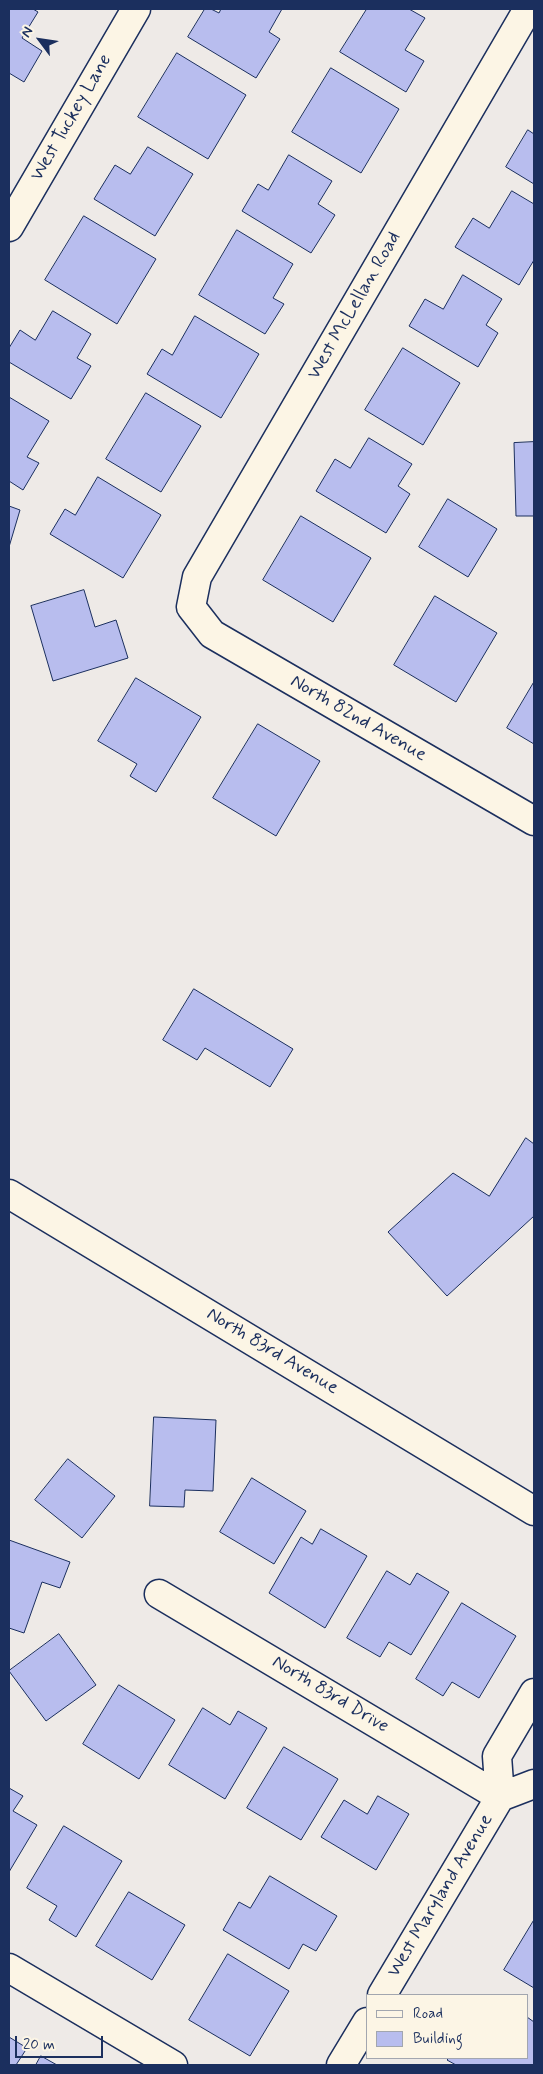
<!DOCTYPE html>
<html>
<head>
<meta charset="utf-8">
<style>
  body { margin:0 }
  #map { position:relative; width:543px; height:2074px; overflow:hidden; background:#eeeae7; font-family:Mynerve,sans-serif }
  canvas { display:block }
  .frame { position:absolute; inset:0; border:10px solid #1b2f5e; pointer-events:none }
  .legend { position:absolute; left:366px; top:1994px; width:162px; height:65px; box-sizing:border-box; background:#fcf5e5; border:1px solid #a2a6af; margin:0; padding:6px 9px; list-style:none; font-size:15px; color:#1b2f5e }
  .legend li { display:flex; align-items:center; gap:10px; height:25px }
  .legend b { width:25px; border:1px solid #a2a6af }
  .north { position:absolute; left:15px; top:15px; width:50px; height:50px; -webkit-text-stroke:4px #fcf5e5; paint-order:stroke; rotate:301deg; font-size:14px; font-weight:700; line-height:20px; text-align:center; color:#1b2f5e }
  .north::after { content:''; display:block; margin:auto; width:18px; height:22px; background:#1b2f5e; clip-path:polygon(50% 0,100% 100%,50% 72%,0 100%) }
  .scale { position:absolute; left:15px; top:2036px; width:88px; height:22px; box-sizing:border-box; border:2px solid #1b2f5e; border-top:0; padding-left:6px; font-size:15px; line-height:18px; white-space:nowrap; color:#1b2f5e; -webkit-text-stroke:4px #fcf5e5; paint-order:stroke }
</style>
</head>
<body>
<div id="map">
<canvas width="543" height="2074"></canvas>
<div class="frame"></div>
<ul class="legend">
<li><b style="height:6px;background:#fcf5e5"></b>Road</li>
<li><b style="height:14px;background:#b8bdee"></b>Building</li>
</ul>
<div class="north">N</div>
<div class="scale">20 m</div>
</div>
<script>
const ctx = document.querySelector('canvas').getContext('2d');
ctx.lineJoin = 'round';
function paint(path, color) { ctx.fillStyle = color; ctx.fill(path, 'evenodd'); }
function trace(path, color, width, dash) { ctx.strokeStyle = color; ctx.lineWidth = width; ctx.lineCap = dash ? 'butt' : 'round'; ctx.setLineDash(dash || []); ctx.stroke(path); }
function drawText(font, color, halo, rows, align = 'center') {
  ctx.font = font + ' Mynerve,sans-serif'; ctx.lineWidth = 4; ctx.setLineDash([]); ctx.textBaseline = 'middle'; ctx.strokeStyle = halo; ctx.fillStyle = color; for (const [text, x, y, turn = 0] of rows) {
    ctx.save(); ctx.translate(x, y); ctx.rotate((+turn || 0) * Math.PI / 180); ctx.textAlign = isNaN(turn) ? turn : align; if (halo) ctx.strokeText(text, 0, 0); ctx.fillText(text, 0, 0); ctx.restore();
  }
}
const building = new Path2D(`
  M9,9h24l5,3 -16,26 20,13 -18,31 -15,-9z
  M205,9h6l8,4 2,-4h61l-13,23 11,7 -24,39 -68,-41z
  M367,9h42l16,9 -20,32 19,11 -18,31 -66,-40z
  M177,53l69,42 -38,64 -70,-42z
  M331,68l68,41 -38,64 -69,-41z
  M528,130l6,4v50l-28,-17z
  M148,147l45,27 -38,62 -61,-37 21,-34 15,9z
  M289,155l43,26 -14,23 17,11 -24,38 -69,-42 16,-27 10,6z
  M512,191l22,13v56l-15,25 -64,-38 18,-29 16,10z
  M84,216l72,43 -39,65 -72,-44z
  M237,230l56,34 -20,34 11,6 -19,30 -66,-39z
  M463,275l39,24 -16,26 12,8 -20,34 -69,-41 16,-27 18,10z
  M53,311l38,23 -14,24 14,8 -20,33 -62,-37v-14l11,-18 15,10z
  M195,316l64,38 -38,64 -74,-44 15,-25 10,6z
  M403,348l57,35 -37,62 -58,-35z
  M146,393l55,33 -40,66 -55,-33z
  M9,397l40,24 -22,36 12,6 -16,27 -14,-9z
  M369,438l43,26 -14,22 12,8 -24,39 -70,-42 19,-32 15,9z
  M534,442v74h-18l-2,-73z
  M98,477l63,38 -38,63 -73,-44 15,-25 10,6z
  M448,499l49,30 -29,48 -49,-30z
  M9,506l11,4 -11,37z
  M301,516l70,42 -38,64 -70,-42z
  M84,590l11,37 21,-7 12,38 -75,23 -22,-75z
  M435,596l62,37 -41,69 -62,-37z
  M136,678l65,39 -45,75 -26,-16 7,-12 -39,-23z
  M534,682v62l-27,-16z
  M258,724l62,37 -44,75 -63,-38z
  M194,989l99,60 -23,38 -65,-39 -8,12 -34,-20z
  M526,1138l8,6v72l-87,80 -59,-64 65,-59 36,23z
  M154,1417l62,3 -3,71 -28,-1 -1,17 -34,-1z
  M68,1459l47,37 -33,42 -47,-38z
  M252,1478l54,33 -32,53 -54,-32z
  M321,1529l46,27 -42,72 -56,-35 32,-56 11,7z
  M9,1540l61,22 -10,26 -18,-6 -18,51 -15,-5z
  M387,1571l23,14 7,-12 32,19 -38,63 -22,-13 -9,15 -33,-19z
  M462,1603l54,33 -37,62 -27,-16 -9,14 -27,-17z
  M59,1634l37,51 -50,36 -37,-50z
  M119,1685l56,35 -36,59 -56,-35z
  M203,1708l27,17 8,-14 29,17 -42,71 -56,-34z
  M284,1747l54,32 -37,61 -54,-32z
  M9,1788l14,8 -10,15 24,14 -28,47z
  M378,1796l31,18 -33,56 -55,-33 23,-37 23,14z
  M64,1826l58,35 -46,76 -27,-17 8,-14 -30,-18z
  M270,1876l67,40 -21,35 -13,-7 -14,25 -66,-39 16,-28 11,6z
  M129,1892l56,33 -33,55 -56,-34z
  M534,1920v68l-30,-18z
  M228,1954l61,37 -39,65 -61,-36z
  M527,2017l7,5v43h-78l-9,-5 2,-2h78z
  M9,2037l18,11 -11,17h-7z
  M41,2056l16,9h-21z`);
const minor = new Path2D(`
  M528,9l-331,568 -6,30 21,27 322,187
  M9,227l127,-218
  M159,1594l341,203
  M500,1797l34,-13
  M9,1968l164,97
  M382,1995l118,-198 -3,-41 37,-63
  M341,2065l26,-43`);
const major = new Path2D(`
  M9,1194l525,317`);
const streetNames = [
  ["West Tuckey Lane",72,118,-60],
  ["West McLellan Road",355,306,-60],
  ["North 82nd Avenue",358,719,30],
  ["North 83rd Avenue",272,1352,31],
  ["North 83rd Drive",330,1695,31],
  ["West Maryland Avenue",441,1896,-59]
];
paint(building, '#b8bdee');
trace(building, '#1b2f5e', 1);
trace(minor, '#1b2f5e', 31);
trace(major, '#1b2f5e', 31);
trace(minor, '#fcf5e5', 28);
trace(major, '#fcf5e5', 28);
drawText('19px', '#1b2f5e', '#fcf5e5', streetNames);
</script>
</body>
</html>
